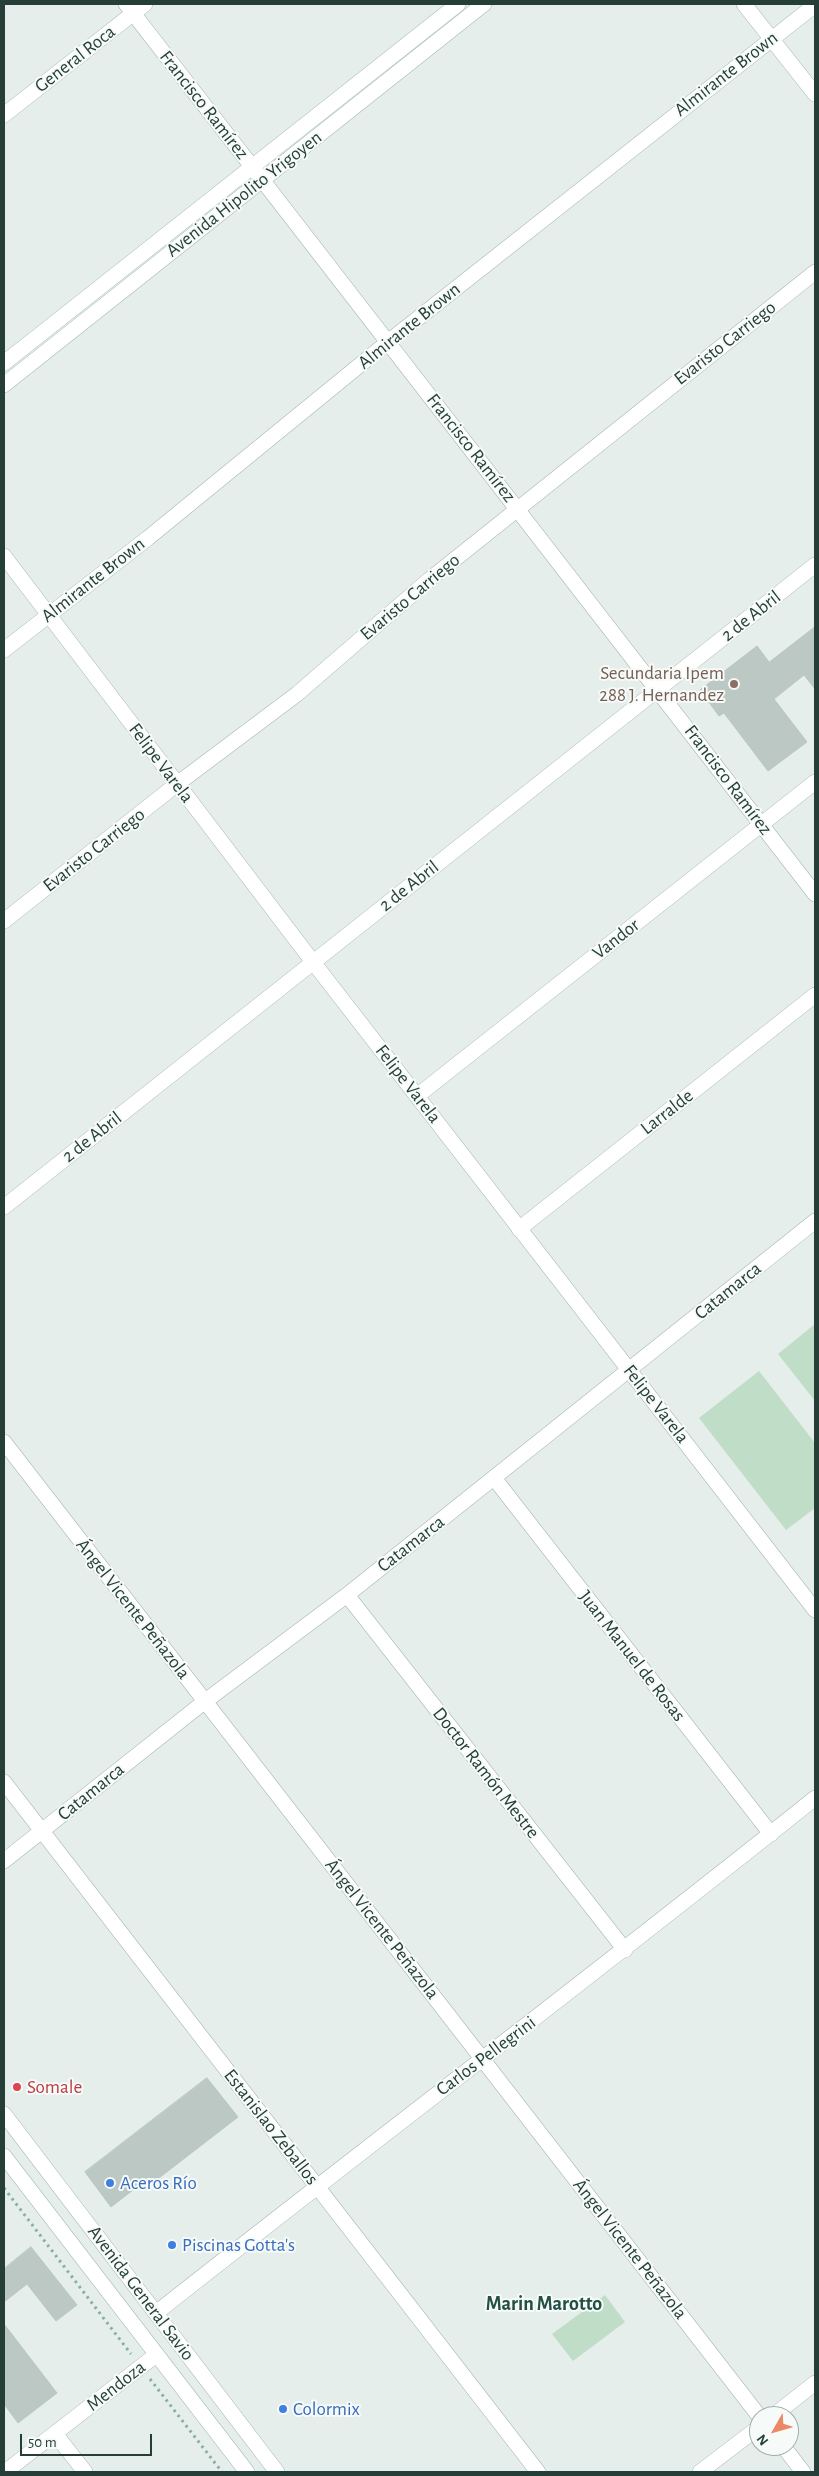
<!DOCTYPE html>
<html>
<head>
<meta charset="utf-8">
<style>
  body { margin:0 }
  #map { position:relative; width:819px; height:2476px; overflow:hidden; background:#e5eeea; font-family:"Alegreya Sans",sans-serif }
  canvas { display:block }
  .frame { position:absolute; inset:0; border:5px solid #253f38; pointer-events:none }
  .north { position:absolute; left:749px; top:2406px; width:50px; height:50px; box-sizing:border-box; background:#f6faf8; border:1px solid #a2afab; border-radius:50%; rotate:232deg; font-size:14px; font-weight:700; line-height:20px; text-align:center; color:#253f38 }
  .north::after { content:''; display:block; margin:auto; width:18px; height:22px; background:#eb8866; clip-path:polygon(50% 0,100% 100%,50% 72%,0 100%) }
  .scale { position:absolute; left:20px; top:2434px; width:132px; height:22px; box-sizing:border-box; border:2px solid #253f38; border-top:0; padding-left:6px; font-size:15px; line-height:18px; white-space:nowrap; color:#253f38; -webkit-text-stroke:4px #f6faf8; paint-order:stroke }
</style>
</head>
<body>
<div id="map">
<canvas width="819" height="2476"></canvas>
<div class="frame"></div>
<div class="north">N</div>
<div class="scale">50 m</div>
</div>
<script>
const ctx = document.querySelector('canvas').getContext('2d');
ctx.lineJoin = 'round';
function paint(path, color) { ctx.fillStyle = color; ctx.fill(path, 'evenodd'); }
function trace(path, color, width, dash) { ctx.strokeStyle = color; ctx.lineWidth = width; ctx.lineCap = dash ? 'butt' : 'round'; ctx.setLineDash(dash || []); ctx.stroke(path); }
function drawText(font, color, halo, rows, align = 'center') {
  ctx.font = font + ' "Alegreya Sans",sans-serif'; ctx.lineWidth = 4; ctx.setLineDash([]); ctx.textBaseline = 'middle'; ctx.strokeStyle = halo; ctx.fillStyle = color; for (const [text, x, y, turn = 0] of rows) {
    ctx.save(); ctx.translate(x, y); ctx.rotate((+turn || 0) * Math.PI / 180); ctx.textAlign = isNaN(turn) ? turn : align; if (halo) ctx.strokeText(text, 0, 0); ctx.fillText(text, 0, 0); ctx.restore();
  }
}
const green = new Path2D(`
  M815,1324v77l-37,-47z
  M759,1371l56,72v65l-29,22 -87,-112z
  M605,2295l20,27 -52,39 -21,-27z`);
const building = new Path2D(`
  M815,627v62l-11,-14 -30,24 33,43 -39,29 -44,-58 -5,3 -19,-26 57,-44 12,16z
  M207,2078l31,39 -92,71 -4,-5 -31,24 -26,-35z
  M31,2247l46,58 -21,16 -29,-37 -23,18v-33z
  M4,2324l53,69 -39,30 -14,-19z`);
const path = new Path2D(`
  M4,2188l127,166
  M150,2379l72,93`);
const street = new Path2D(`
  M126,4l689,890
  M744,4l71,90
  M4,115l141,-111
  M4,556l309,406 502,648
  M4,650l144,-112 240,-196 427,-337
  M4,921l173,-137 120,-90 133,-115 385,-307
  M417,1096l398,-314
  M4,1207l811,-642
  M519,1229l296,-234
  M4,1442l755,974
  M494,1478l277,356
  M347,1595l278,355
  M4,1782l534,690
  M4,1861l200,-159 143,-107 468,-374
  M156,2313c219,-173 442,-341 659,-515
  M773,2416l42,-33
  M56,2435l29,37
  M783,2446l20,26
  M5,2472l151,-117
  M700,2472l59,-45`);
const secondary = new Path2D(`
  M4,363l454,-359
  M4,385l480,-381
  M4,2114l273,358
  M4,2156l243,316`);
const markers = [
  [734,684,5,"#8d6e63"],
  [17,2087,5,"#e0444e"],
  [110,2183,5,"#3f7fe0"],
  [172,2245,5,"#3f7fe0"],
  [283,2409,5,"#3f7fe0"]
];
const streetNames = [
  ["General Roca",75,59,-38],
  ["Almirante Brown",726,74,-38],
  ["Francisco Ramírez",204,105,52],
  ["Avenida Hipolito Yrigoyen",244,194,-38],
  ["Almirante Brown",409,326,-39],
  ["Evaristo Carriego",725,343,-38],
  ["Francisco Ramírez",471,448,52],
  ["Almirante Brown",93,580,-38],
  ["Evaristo Carriego",410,597,-40],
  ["2 de Abril",751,616,-38],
  ["Felipe Varela",161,763,53],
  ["Francisco Ramírez",728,780,53],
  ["Evaristo Carriego",94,850,-38],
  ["2 de Abril",409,886,-38],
  ["Vandor",616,939,-38],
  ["Felipe Varela",408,1084,52],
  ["Larralde",667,1112,-38],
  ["2 de Abril",92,1137,-38],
  ["Catamarca",728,1291,-39],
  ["Felipe Varela",656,1404,52],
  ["Catamarca",411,1544,-38],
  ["Ángel Vicente Peñazola",133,1609,52],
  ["Juan Manuel de Rosas",632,1656,52],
  ["Doctor Ramón Mestre",486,1773,52],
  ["Catamarca",91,1792,-39],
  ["Ángel Vicente Peñazola",382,1929,52],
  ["Carlos Pellegrini",486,2056,-37],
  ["Estanislao Zeballos",271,2127,52],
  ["Ángel Vicente Peñazola",630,2249,52],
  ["Avenida General Savio",141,2293,53],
  ["Mendoza",116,2386,-38]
];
const educationNames = [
  ["Secundaria Ipem",724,673],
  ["288 J. Hernandez",724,695]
];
const healthNames = [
  ["Somale",27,2087]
];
const shopNames = [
  ["Aceros Río",120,2183],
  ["Piscinas Gotta's",182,2245],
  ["Colormix",293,2409]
];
const neighbourhoodNames = [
  ["Marin Marotto",544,2304]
];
paint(green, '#c0ddc8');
paint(building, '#bbc8c3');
trace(building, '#b8c7c1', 1);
trace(street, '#a8b6b1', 16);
trace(secondary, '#a4b9b2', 16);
trace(path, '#87afa3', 3, [2.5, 4]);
trace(street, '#fff', 15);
trace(secondary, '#fff', 15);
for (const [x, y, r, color] of markers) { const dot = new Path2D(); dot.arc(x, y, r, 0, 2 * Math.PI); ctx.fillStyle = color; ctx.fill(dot); trace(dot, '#f6faf8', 2); }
drawText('19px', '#253f38', '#f6faf8', streetNames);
drawText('19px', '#785e54', '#f6faf8', educationNames, 'right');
drawText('19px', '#be3a42', '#f6faf8', healthNames, 'left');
drawText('19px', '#366cbe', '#f6faf8', shopNames, 'left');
drawText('bold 20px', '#225045', '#f6faf8', neighbourhoodNames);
</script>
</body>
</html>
